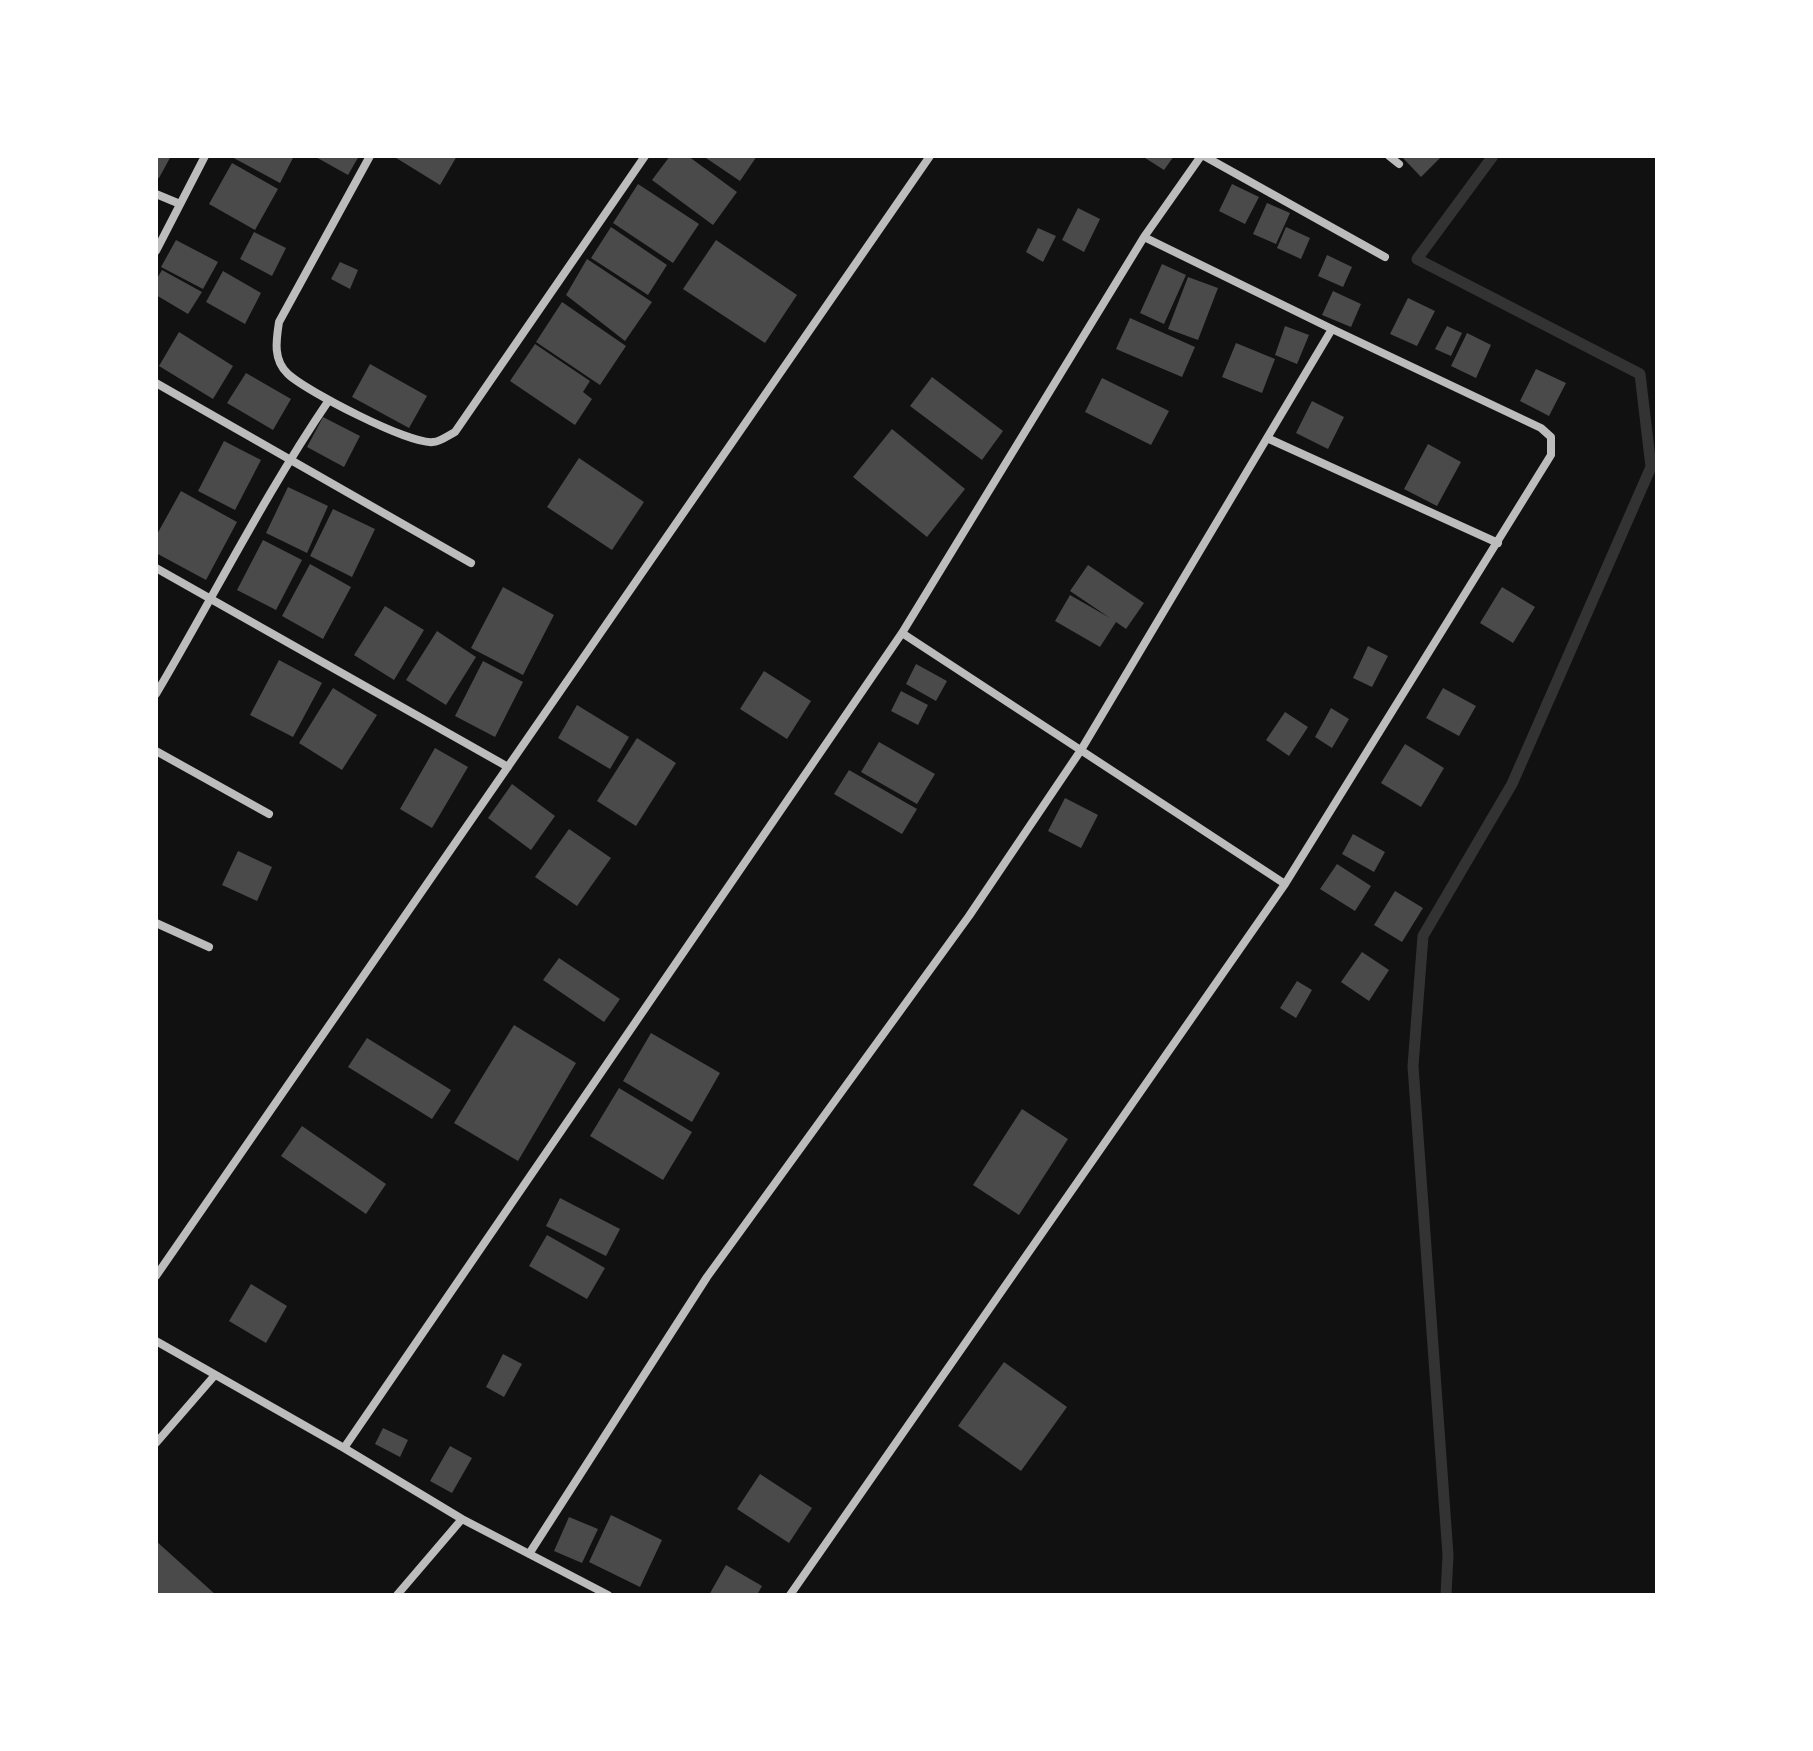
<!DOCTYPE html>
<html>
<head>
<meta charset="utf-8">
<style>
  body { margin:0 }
  #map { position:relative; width:1813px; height:1751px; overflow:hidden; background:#111; font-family:"PT Sans",sans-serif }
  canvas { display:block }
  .frame { position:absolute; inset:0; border:158px solid #fff; pointer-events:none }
</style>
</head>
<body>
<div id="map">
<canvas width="1813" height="1751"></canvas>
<div class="frame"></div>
</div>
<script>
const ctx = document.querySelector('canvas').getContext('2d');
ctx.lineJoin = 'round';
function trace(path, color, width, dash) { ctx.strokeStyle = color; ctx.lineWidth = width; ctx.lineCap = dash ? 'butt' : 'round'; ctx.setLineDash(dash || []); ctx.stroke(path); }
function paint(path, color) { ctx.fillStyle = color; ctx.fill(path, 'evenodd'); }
const stream = new Path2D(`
  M1446,1595l2,-40 -35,-489 10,-130 89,-152 139,-317 -11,-93 -223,-115 76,-103`);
const building = new Path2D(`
  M156,156h15l-12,22 -3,-1z
  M230,156h64l-14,27z
  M314,156h45l-11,19z
  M393,156h64l-17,29z
  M670,156h18l49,36 -24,33 -61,-45z
  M703,156h54l-17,25z
  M1142,156h32l-10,14z
  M1404,156h38l-21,21 -18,-19z
  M232,163l46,26 -23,41 -46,-26z
  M638,184l61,40 -26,39 -60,-40z
  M1232,184l27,13 -14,27 -26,-13z
  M1267,203l23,10 -14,31 -23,-10z
  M1078,208l22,11 -16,33 -22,-12z
  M611,227l56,38 -19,30 -57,-37z
  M1286,227l24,11 -9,21 -24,-11z
  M1038,228l18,8 -13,26 -17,-10z
  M254,232l32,16 -14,28 -32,-17z
  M176,240l42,22 -15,27 -42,-22z
  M716,240l81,55 -32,48 -82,-54z
  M1327,255l25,12 -9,20 -25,-11z
  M587,259l65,43 -27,39 -59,-46z
  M340,262l18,8 -8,19 -19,-10z
  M1162,264l24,11 -22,49 -24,-11z
  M162,270l40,22 -14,22 -32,-19v-15z
  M223,271l38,22 -16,31 -39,-22z
  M1188,277l30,11 -20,52 -30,-11z
  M1333,291l28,13 -10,23 -29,-12z
  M1408,298l27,13 -18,35 -27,-12z
  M562,302l64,44 -26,39 -64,-43z
  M1130,318l65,29 -13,30 -66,-28z
  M1285,326l24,9 -12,29 -22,-9z
  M1447,326l15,7 -11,23 -16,-7z
  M179,332l54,34 -20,33 -54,-33z
  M1467,333l24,12 -15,33 -25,-12z
  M1236,343l39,16 -13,34 -40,-16z
  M535,344l55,37 -7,11 9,7 -17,26 -65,-44z
  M370,364l57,32 -18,32 -57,-31z
  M1536,369l30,14 -17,33 -29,-15z
  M246,373l45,26 -18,31 -46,-27z
  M932,377l71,54 -21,29 -72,-54z
  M1102,378l67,33 -18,34 -66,-33z
  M1312,401l32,16 -16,32 -32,-16z
  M323,417l37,19 -16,31 -37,-20z
  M892,429l73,60 -38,48 -74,-60z
  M224,441l37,19 -26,50 -37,-19z
  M1428,444l33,18 -24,44 -33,-17z
  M579,458l65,44 -32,48 -65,-43z
  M288,487l40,19 -21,47 -41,-20z
  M181,491l56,31 -31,58 -50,-27v-17z
  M333,509l42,20 -23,48 -42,-21z
  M263,540l39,20 -26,50 -39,-20z
  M310,564l41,23 -28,52 -41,-23z
  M1088,565l56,38 -18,26 -10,-7 -16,25 -45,-26 15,-26 40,23 -40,-27z
  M503,587l51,28 -31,60 -52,-27z
  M1502,587l33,20 -22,36 -33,-20z
  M385,606l39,24 -30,50 -40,-25z
  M437,631l39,26 -30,48 -40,-25z
  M1368,646l20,10 -16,31 -19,-9z
  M279,660l43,23 -29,54 -43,-22z
  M483,661l40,21 -28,55 -40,-21z
  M916,664l31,17 -11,20 -30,-17z
  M764,671l47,30 -24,38 -47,-30z
  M333,688l44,27 -35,55 -43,-27z
  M1443,688l33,18 -17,30 -33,-18z
  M901,691l27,14 -10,20 -27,-14z
  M577,705l52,32 -19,32 -52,-31z
  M1331,708l18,11 -17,29 -17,-11z
  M1285,712l23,15 -19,29 -23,-16z
  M637,738l39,25 -40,63 -39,-25z
  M879,742l56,32 -18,30 -56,-32z
  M1405,744l39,24 -23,39 -40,-24z
  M435,748l33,19 -36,61 -32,-19z
  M849,770l68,39 -15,25 -68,-40z
  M512,784l43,32 -24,34 -43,-32z
  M1065,798l33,17 -17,33 -33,-17z
  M569,829l42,29 -34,48 -42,-29z
  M1353,834l32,18 -11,20 -32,-18z
  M238,851l34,16 -15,34 -35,-16z
  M1337,864l34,22 -16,25 -35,-22z
  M1395,891l28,17 -21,34 -28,-17z
  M1362,952l27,18 -20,31 -28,-19z
  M559,958l61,41 -16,23 -61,-42z
  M1297,981l15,9 -16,28 -16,-10z
  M514,1025l62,38 -58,98 -64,-38z
  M651,1033l69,40 -28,49 -69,-41z
  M367,1038l84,52 -19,29 -84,-52z
  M619,1088l73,44 -29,48 -73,-44z
  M1022,1109l46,30 -49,76 -46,-30z
  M302,1126l84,58 -20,30 -85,-58z
  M560,1198l60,31 -14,27 -60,-30z
  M547,1235l58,33 -18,31 -58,-33z
  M251,1284l36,22 -21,37 -37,-22z
  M503,1354l19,10 -18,33 -18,-10z
  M1004,1362l63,45 -46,64 -63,-45z
  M383,1428l25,12 -8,17 -25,-13z
  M450,1446l22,12 -20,35 -22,-12z
  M760,1474l52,34 -23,35 -52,-34z
  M611,1515l51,25 -22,47 -51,-25z
  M569,1517l29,12 -16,34 -28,-12z
  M156,1541l60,54h-60z
  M726,1565l36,21 -5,9h-48z`);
const minor = new Path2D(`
  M370,156l-91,166c-3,19 -6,38 9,52 18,17 122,71 145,68 7,0 16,-7 22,-10l190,-276
  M1204,156l181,101
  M1389,156l10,8
  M156,194l24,10
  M1144,237l57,-81
  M156,251l49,-95
  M156,383l315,180
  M1267,438l231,105
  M156,568l352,199
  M902,633l383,251
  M156,694c58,-98 109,-200 173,-294
  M156,751l113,63
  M156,923l53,24
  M156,1276l774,-1120
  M156,1341l188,107
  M156,1443l59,-68
  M462,1519l146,76
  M529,1554l178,-277 262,-361 112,-166 251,-421
  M397,1595l65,-76 -118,-71 558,-815 242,-396 188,92 209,99 10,9v18l-266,429 -495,711`);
trace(stream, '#333', 11);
paint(building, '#4a4a4a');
trace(minor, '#bcbcbc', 8);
</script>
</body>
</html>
